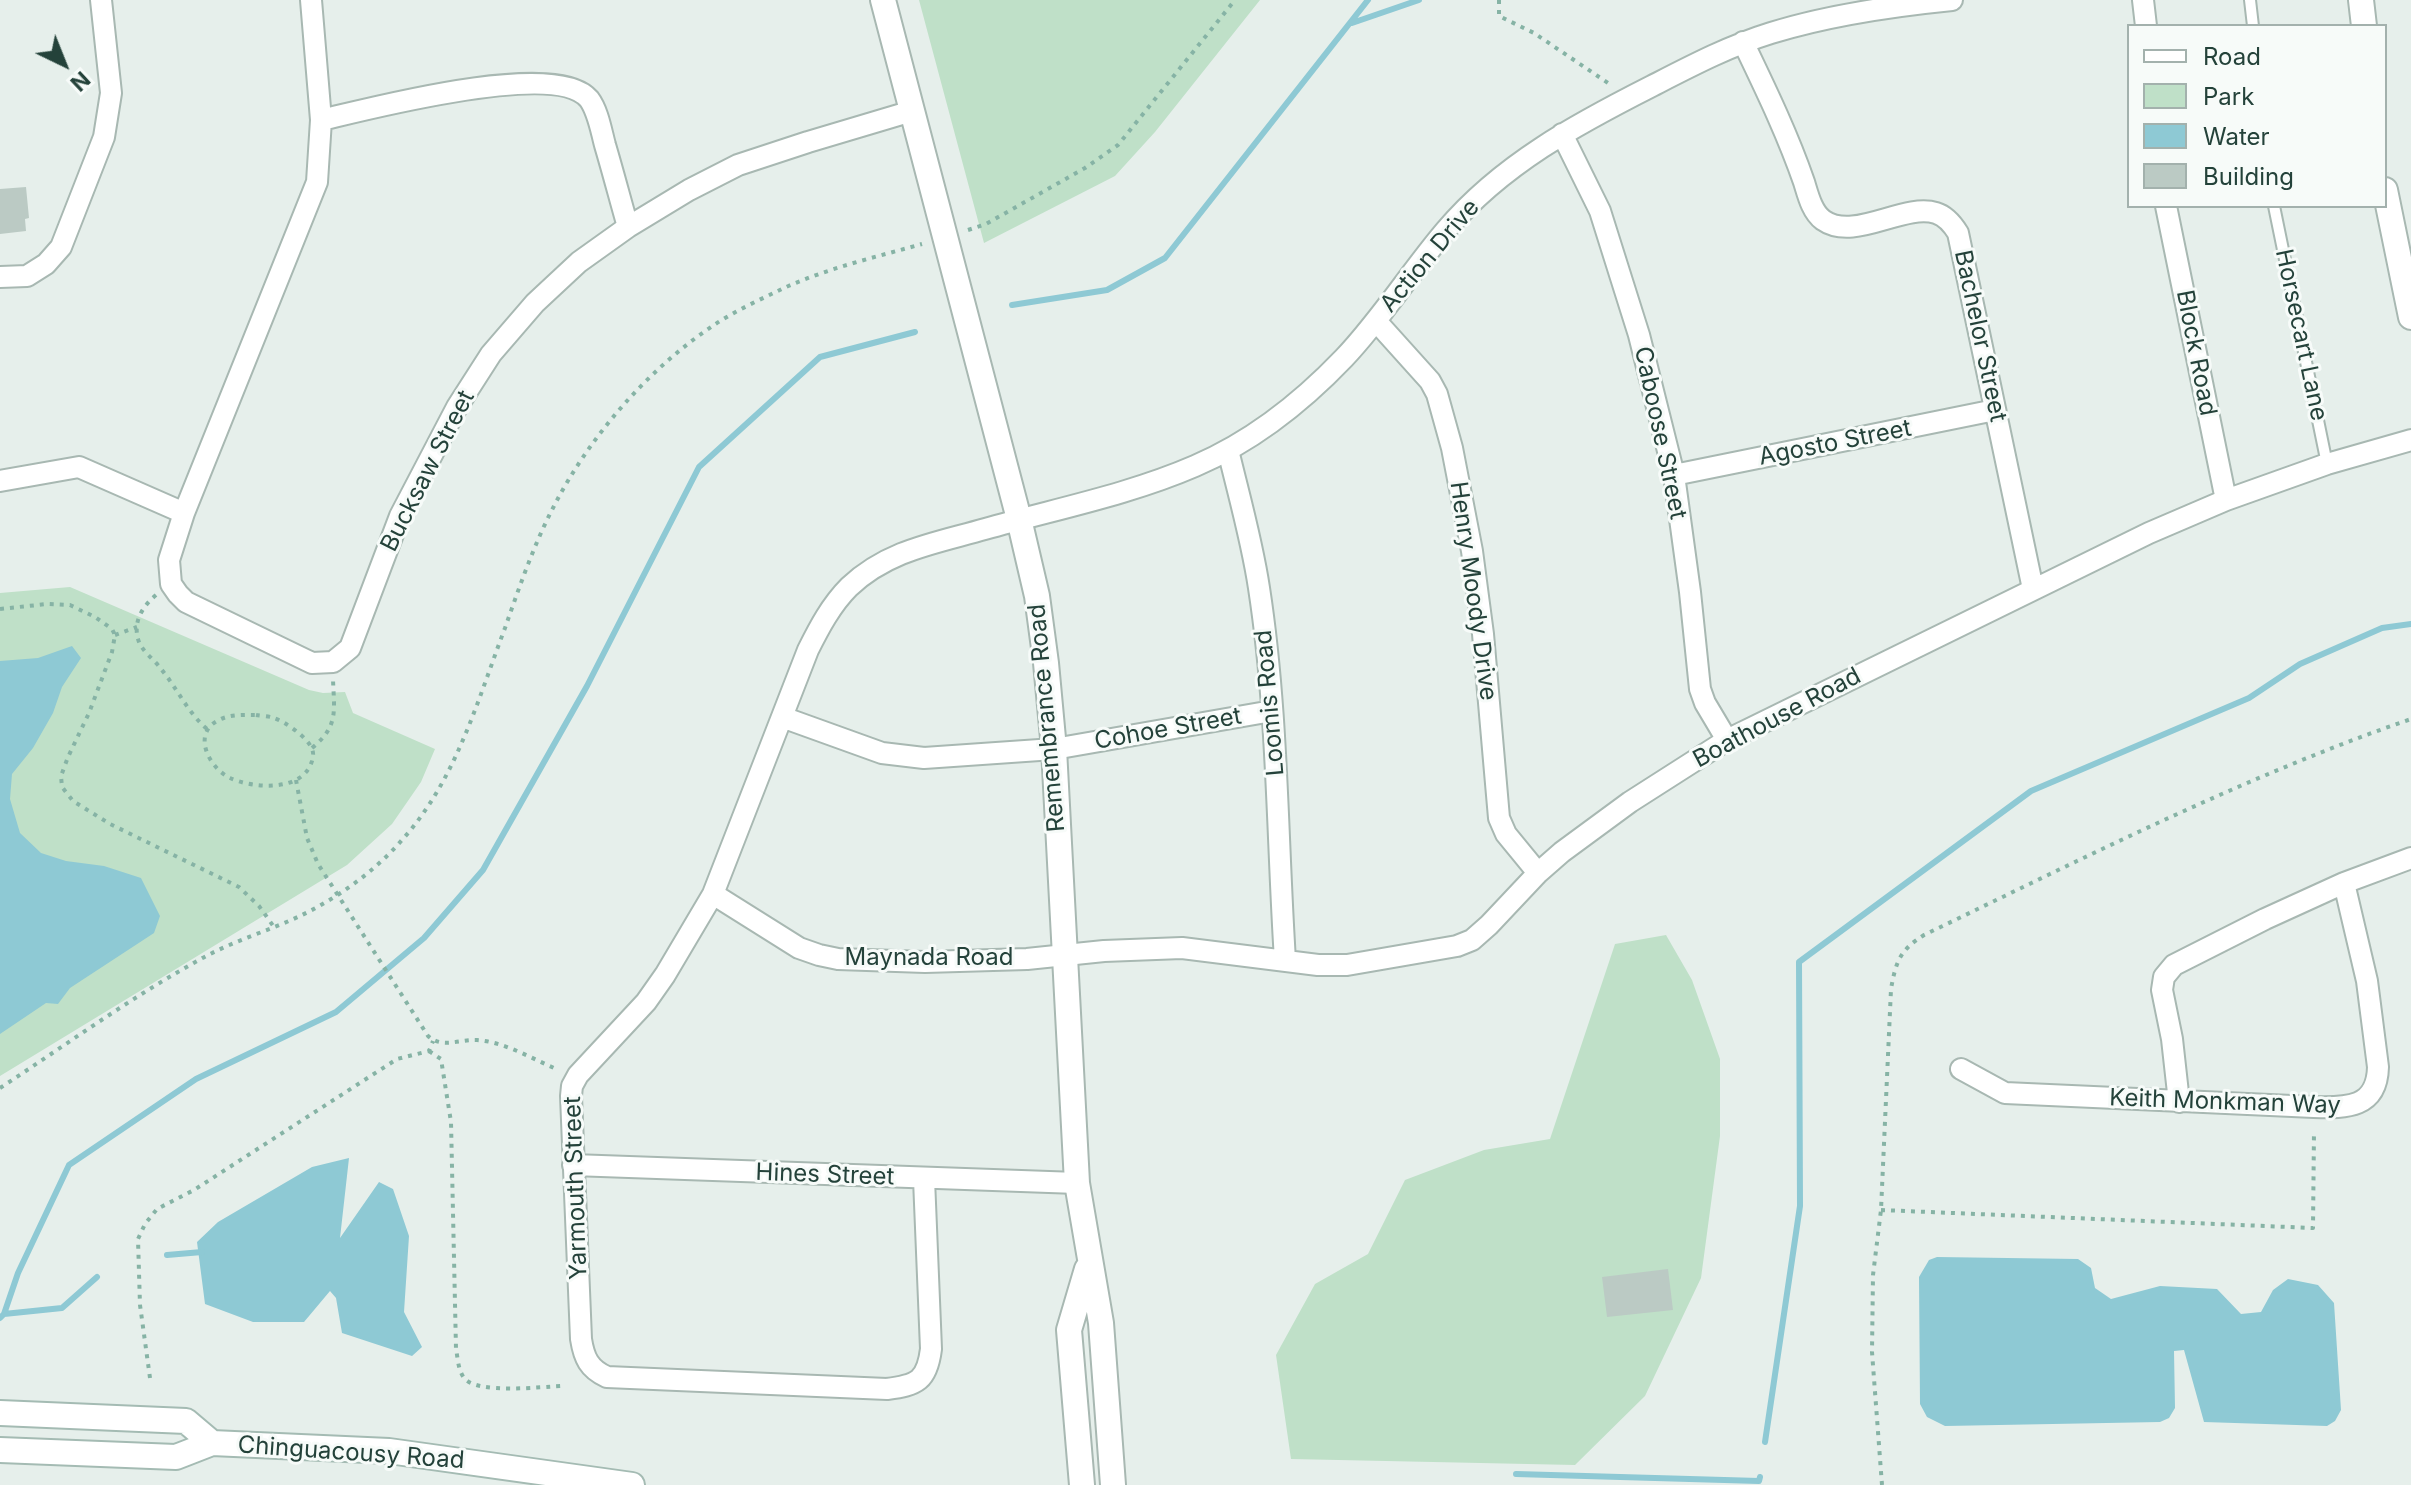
<!DOCTYPE html>
<html>
<head>
<meta charset="utf-8">
<style>
  body { margin:0 }
  #map { position:relative; width:2411px; height:1485px; overflow:hidden; background:#e6efeb; font-family:Inter,sans-serif }
  canvas { display:block }
  .legend { position:absolute; left:2127px; top:24px; width:260px; height:184px; box-sizing:border-box; background:#f7fbf9; border:2px solid #a3b1ad; margin:0; padding:10px 14px; list-style:none; font-size:24px; color:#24423a }
  .legend li { display:flex; align-items:center; gap:16px; height:40px }
  .legend b { width:40px; border:2px solid #a3b1ad }
  .north { position:absolute; left:24px; top:24px; width:80px; height:80px; -webkit-text-stroke:6px #f7fbf9; paint-order:stroke; rotate:137deg; font-size:22px; font-weight:700; line-height:32px; text-align:center; color:#24423a }
  .north::after { content:''; display:block; margin:auto; width:28px; height:36px; background:#24423a; clip-path:polygon(50% 0,100% 100%,50% 72%,0 100%) }
</style>
</head>
<body>
<div id="map">
<canvas width="2411" height="1485"></canvas>
<ul class="legend">
<li><b style="height:10px;background:#fff"></b>Road</li>
<li><b style="height:22px;background:#bfe0c8"></b>Park</li>
<li><b style="height:22px;background:#8ec9d4"></b>Water</li>
<li><b style="height:22px;background:#bbcac4"></b>Building</li>
</ul>
<div class="north">N</div>
</div>
<script>
const ctx = document.querySelector('canvas').getContext('2d');
ctx.lineJoin = 'round';
function paint(path, color) { ctx.fillStyle = color; ctx.fill(path, 'evenodd'); }
function trace(path, color, width, dash) { ctx.strokeStyle = color; ctx.lineWidth = width; ctx.lineCap = dash ? 'butt' : 'round'; ctx.setLineDash(dash || []); ctx.stroke(path); }
function drawText(font, color, halo, rows, align = 'center') {
  ctx.font = font + ' Inter,sans-serif'; ctx.lineWidth = 6; ctx.setLineDash([]); ctx.textBaseline = 'middle'; ctx.strokeStyle = halo; ctx.fillStyle = color; for (const [text, x, y, turn = 0] of rows) {
    ctx.save(); ctx.translate(x, y); ctx.rotate((+turn || 0) * Math.PI / 180); ctx.textAlign = isNaN(turn) ? turn : align; if (halo) ctx.strokeText(text, 0, 0); ctx.fillText(text, 0, 0); ctx.restore();
  }
}
const green = new Path2D(`
  M919,0h341l-105,132 -40,44 -131,67z
  M70,587l239,103 14,3 22,-1 8,21 82,36 -14,33 -29,42 -45,41 -347,211v-483z
  M1666,935l26,45 28,79v77l-19,142 -56,118 -70,69 -284,-6 -15,-104 39,-71 53,-30 37,-74 79,-30 66,-11 65,-195z`);
const water = new Path2D(`
  M72,646l9,12 -19,29 -9,26 -20,35 -21,26 -2,25 10,34 21,20 25,8 38,5 37,12 19,38 -6,17 -84,55 -12,16 -12,-1 -46,31v-373l38,-3z
  M349,1158l-9,80 39,-56 14,7 16,47 -5,76 18,35 -10,9 -70,-23 -6,-35 -6,-7 -26,31h-51l-48,-18 -8,-62 21,-20 94,-55z
  M1937,1257l141,2 13,9 4,20 16,11 49,-13 57,3 24,25 20,-2 12,-22 15,-11 30,6 16,18 7,107 -6,11 -8,5 -123,-4 -20,-72 -10,1 1,57 -6,10 -9,4 -215,4 -18,-9 -7,-13 -1,-127 10,-17z`);
const stream = new Path2D(`
  M1352,23l67,-23
  M1012,305l95,-15 58,-32 203,-258
  M167,1255l35,-3
  M4,1314l58,-6 35,-31
  M0,1318l4,-4 14,-41 51,-108 127,-86 140,-67 88,-74 59,-68 104,-184 112,-219 121,-110 95,-25
  M1765,1442l35,-236 -1,-244 232,-171 218,-93 51,-34 82,-36 29,-4
  M1516,1474l243,7 1,-4`);
const building = new Path2D(`
  M26,187l3,31 -4,1 1,12 -26,3v-45z
  M1668,1269l5,41 -66,7 -5,-40z`);
const path = new Path2D(`
  M1499,0v16l35,17 74,50
  M968,230l18,-6 99,-56 33,-23 117,-145
  M156,595c-13,11 -23,26 -18,44 3,12 16,20 23,30 16,19 27,44 46,60
  M0,609l47,-5 23,1 25,12 17,12 3,6 -3,17 -23,61 -21,44 -7,19 1,11 11,14 37,23 129,63 20,19 15,21
  M115,635l22,-8
  M256,715c5,1 13,1 18,3 12,4 34,20 38,31 2,5 1,8 0,12 -9,31 -58,28 -82,17 -21,-10 -39,-45 -11,-58 11,-6 25,-5 37,-5z
  M312,748c27,-22 22,-37 21,-69
  M296,780l11,58 11,26 110,172c14,13 32,3 49,4 27,2 52,17 77,28
  M429,1051l12,8 10,63 5,227c2,10 2,22 9,30 14,15 75,8 96,7
  M0,1088c66,-43 130,-90 199,-128 33,-19 70,-29 103,-45 37,-18 73,-44 100,-75 54,-60 75,-138 103,-212 14,-40 29,-84 49,-122 36,-70 94,-137 160,-181 21,-14 47,-26 70,-37 44,-20 92,-31 138,-44
  M1881,1210l432,18 1,-97
  M150,1378l-10,-73 -2,-66 7,-15 12,-15 37,-19 203,-131 32,-8 4,-10
  M1882,1485l-10,-133 1,-77 8,-65 10,-221c5,-28 9,-39 33,-54 160,-77 319,-158 487,-216`);
const service = new Path2D(`
  M2250,0l3,26
  M2274,206l53,258`);
const minor = new Path2D(`
  M311,0l10,120 -4,62 -133,331 -15,47 2,24 7,10 8,8 126,61 21,-1 17,-14 50,-132 57,-109 34,-53 44,-51 44,-41 49,-35 61,-37 49,-25 70,-23 104,-31
  M2143,0l3,26
  M1743,42c22,46 44,91 61,140 4,13 8,30 19,38 31,22 80,-17 113,-7 10,3 17,12 22,20l75,356
  M321,120c47,-11 235,-61 268,-21 9,12 12,31 16,46 8,27 15,54 23,82
  M1562,134l38,77 39,124 35,140 16,117 10,97 5,14 22,37
  M2166,206l60,294
  M0,277l27,-1 19,-12 15,-17 43,-110 7,-44 -10,-93
  M1376,321l54,60 7,13 15,54 20,103 11,83 16,184 7,16 32,39
  M1228,450c11,46 24,91 31,138 19,123 18,248 26,372
  M1674,475l321,-65
  M0,481l79,-14 105,46
  M782,717l100,36 42,5 130,-9 218,-38
  M713,894l86,54 20,7 19,4 87,3 102,-3 77,-8 78,-3 136,17h29l110,-19 15,-6 17,-15 49,-52 24,-21 68,-50 97,-62 422,-207 77,-33 101,-36 84,-24
  M1961,1069l44,24 309,14c33,1 63,1 64,-40l-11,-86 -23,-98
  M2179,1102l-7,-63 -10,-49 2,-13 10,-12 91,-46 79,-36 67,-25
  M573,1165l504,18
  M924,1179l7,170c-4,32 -14,36 -44,40l-280,-12c-18,-8 -23,-19 -26,-38l-10,-243 1,-10 6,-11 68,-73 19,-27 48,-81 95,-244c11,-22 23,-45 41,-63 39,-37 87,-44 136,-58 70,-20 143,-34 210,-63 56,-24 107,-64 149,-108 38,-40 67,-87 102,-128 56,-66 131,-106 206,-144 39,-20 77,-40 119,-53 58,-18 121,-27 181,-33`);
const tertiary = new Path2D(`
  M883,0l136,519 18,77 9,67 8,86 23,434 24,140 12,162
  M2361,0l3,26
  M2385,190l26,127
  M1082,1485l-13,-155 18,-61`);
const secondary = new Path2D(`
  M0,1413l186,8 26,22
  M0,1450l176,7 36,-14 177,8 243,34`);
const streetNames = [
  ["Action Drive",1430,256,-50],
  ["Horsecart Lane",2301,335,78],
  ["Bachelor Street",1980,336,78],
  ["Block Road",2196,353,79],
  ["Caboose Street",1660,433,78],
  ["Agosto Street",1835,443,-11],
  ["Bucksaw Street",428,471,-63],
  ["Henry Moody Drive",1473,591,82],
  ["Loomis Road",1270,703,-95],
  ["Remembrance Road",1047,718,-95],
  ["Boathouse Road",1777,718,-28],
  ["Cohoe Street",1168,729,-10],
  ["Maynada Road",929,958],
  ["Keith Monkman Way",2225,1102,2],
  ["Hines Street",825,1175,2],
  ["Yarmouth Street",576,1188,-92],
  ["Chinguacousy Road",351,1453,4]
];
paint(green, '#bfe0c8');
paint(water, '#8ec9d4');
trace(stream, '#8ec9d4', 6);
paint(building, '#bbcac4');
trace(service, '#a8b8b2', 14);
trace(minor, '#a8b8b2', 24);
trace(tertiary, '#a8b8b2', 28);
trace(secondary, '#a4bbb3', 28);
trace(path, '#86b3a5', 4, [4, 6]);
trace(service, '#fff', 10);
trace(minor, '#fff', 20);
trace(tertiary, '#fff', 24);
trace(secondary, '#fff', 24);
drawText('24px', '#24423a', '#f7fbf9', streetNames);
</script>
</body>
</html>
